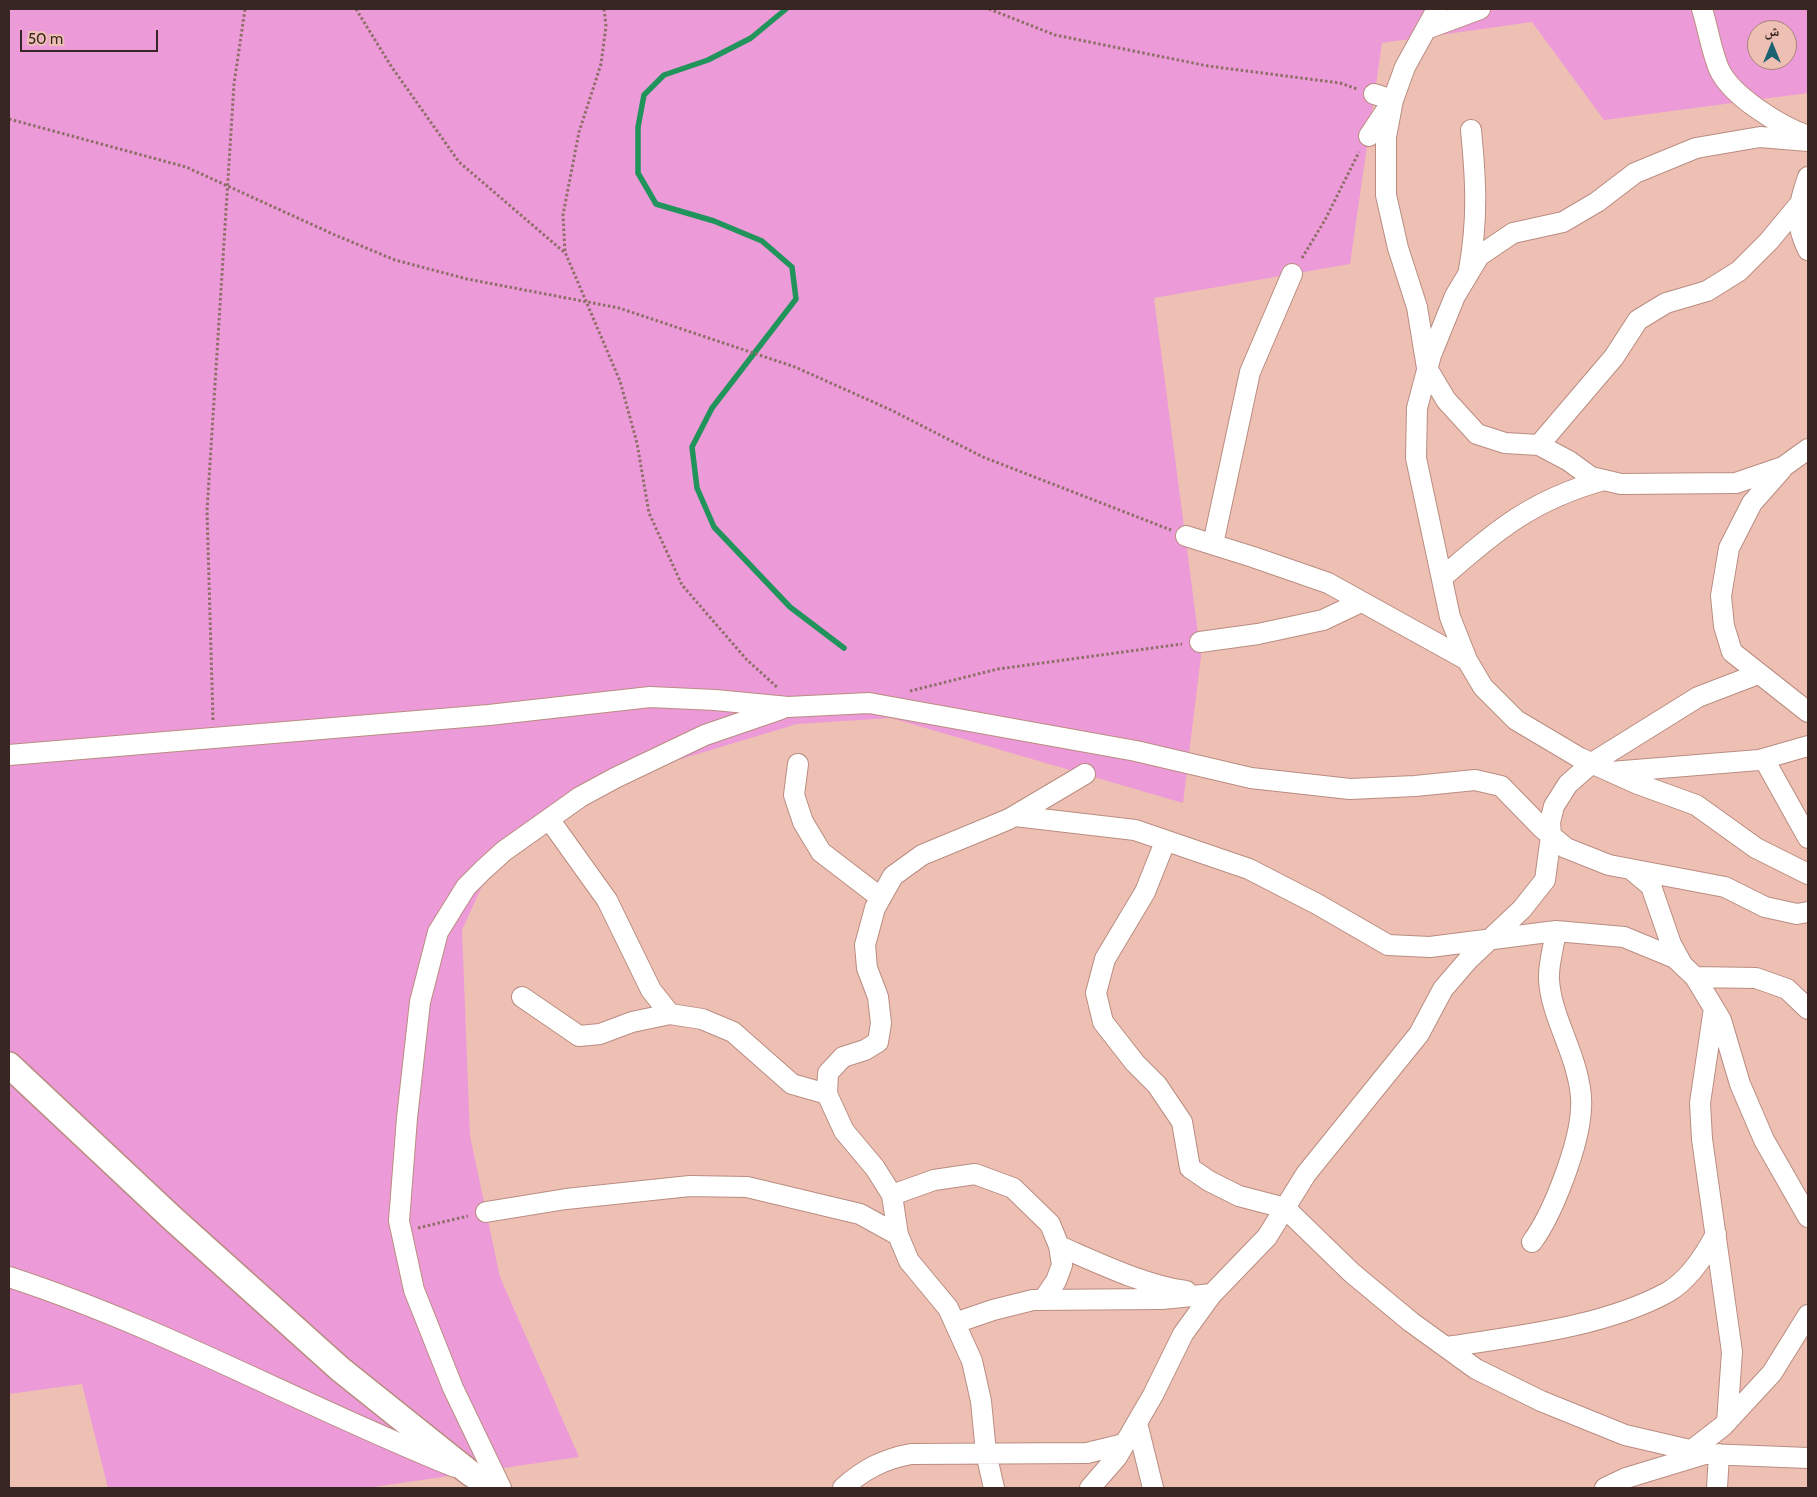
<!DOCTYPE html>
<html>
<head>
<meta charset="utf-8">
<style>
  body { margin:0 }
  #map { position:relative; width:1817px; height:1497px; overflow:hidden; background:#eec0b3; font-family:Cabin,"Noto Naskh Arabic",sans-serif }
  canvas { display:block }
  .frame { position:absolute; inset:0; border:10px solid #382622; pointer-events:none }
  .north { position:absolute; left:1747px; top:20px; width:50px; height:50px; box-sizing:border-box; background:#eec0b3; border:1px solid #a58279; border-radius:50%; rotate:0deg; font-size:14px; font-weight:700; line-height:20px; text-align:center; color:#382622 }
  .north::after { content:''; display:block; margin:auto; width:18px; height:22px; background:#1a6171; clip-path:polygon(50% 0,100% 100%,50% 72%,0 100%) }
  .scale { position:absolute; left:20px; top:30px; width:138px; height:22px; box-sizing:border-box; border:2px solid #382622; border-top:0; padding-left:6px; font-size:15px; line-height:18px; white-space:nowrap; color:#382622; -webkit-text-stroke:4px #eec0b3; paint-order:stroke }
</style>
</head>
<body>
<div id="map">
<canvas width="1817" height="1497"></canvas>
<div class="frame"></div>
<div class="north">ش</div>
<div class="scale">50 m</div>
</div>
<script>
const ctx = document.querySelector('canvas').getContext('2d');
ctx.lineJoin = 'round';
function paint(path, color) { ctx.fillStyle = color; ctx.fill(path, 'evenodd'); }
function trace(path, color, width, dash) { ctx.strokeStyle = color; ctx.lineWidth = width; ctx.lineCap = dash ? 'butt' : 'round'; ctx.setLineDash(dash || []); ctx.stroke(path); }
const green = new Path2D(`
  M9,9h1799v84l-204,27 -72,-98 -150,21 -32,221 -196,34 47,358 -18,147 -292,-85 -94,6 -169,51 -140,98 -26,57 8,206 30,141 79,180 -212,31h-259l-26,-104 -73,10zM1757,30h30v30h-30z`);
const stream = new Path2D(`
  M786,9l-35,29 -43,22 -44,15 -20,20 -6,32v46l18,31 58,17 48,20 30,26 4,32 -84,109 -20,39 5,41 17,39 76,80 54,41`);
const path = new Path2D(`
  M356,9l35,57 68,96 105,90
  M604,9l2,17 -5,38 -22,68 -16,83 2,37 55,129 17,62 12,70 33,72 65,75 30,27
  M989,9l66,26 153,31 132,17 17,6
  M9,119l177,48 149,68 60,25 72,19 152,29 176,59 96,43 92,47 188,73
  M1302,258l23,-38 34,-68
  M910,691l88,-22 184,-25
  M213,720l-6,-209 27,-427 11,-75
  M418,1228l50,-12`);
const minor = new Path2D(`
  M1437,9l-32,58 -12,33 -7,37v58l12,53 19,59 10,61 19,32 31,34 28,9 34,2 30,16 22,16 30,7 115,-1 47,-16 25,-18
  M1702,9c6,19 9,41 17,60 12,27 61,57 89,67
  M1426,29l54,-20
  M1369,136l24,-36 -19,-6
  M1808,141l-48,-4 -64,11 -61,25 -38,29 -34,20 -50,11 -34,23 -24,40 -24,59 -14,53 -1,50 34,159 17,43 16,27 33,33 64,38 58,26 58,21 60,43 52,26
  M1808,177c-10,29 -14,45 0,73
  M1469,270c9,-51 7,-89 2,-140
  M1539,445l75,-88 24,-37 28,-17 41,-12 32,-20 30,-30 29,-35
  M1782,469l-30,34 -23,45 -8,48 3,30 8,26 76,60
  M1186,536l67,21 75,26 139,77
  M1213,544l37,-172 42,-98
  M1443,577c53,-47 91,-78 161,-97
  M1200,642l58,-8 65,-14 38,-18
  M9,755l480,-40 161,-18 65,3 73,7 81,-4 267,48 115,27 99,11 65,-3 60,-6 26,6 41,42 24,20 43,17 116,22 40,20 32,7 11,-2
  M1764,759l44,79
  M798,764l-4,31 9,27 18,30 60,46
  M1611,772l148,-12 49,-14
  M1015,816l120,14 114,39 68,35 71,41 42,2 126,-16 68,6 51,21 20,19 26,43 19,64 24,56 44,77
  M549,819l58,81 44,90 19,24 32,5 31,13 59,52 35,10
  M1165,842l-20,50 -40,67 -9,34 7,29 32,41 22,22 25,37 8,46 19,13 30,15 46,12 67,65 59,49 65,47 65,32 84,34 82,19 101,4
  M1632,870l19,16 20,58 11,20
  M1695,977l61,1 31,11 21,20
  M522,997l57,39 21,-2 32,-12 38,-8
  M1714,1008l-14,95 2,36 30,213 -5,70
  M892,1195l42,-15 41,-6 38,14 37,36 9,22 3,19 -6,16 -13,19
  M486,1212l80,-13 124,-13 57,1 113,27 38,21
  M1532,1242c21,-28 48,-99 49,-134 1,-11 -2,-27 -5,-38 -8,-30 -25,-59 -27,-90 -1,-16 5,-34 7,-49
  M1059,1246c37,16 87,40 127,45
  M9,1277c154,50 296,130 446,190
  M955,1323l38,-13 40,-10 129,-1 50,-5
  M1447,1347c71,-11 157,-20 221,-55 22,-13 37,-37 48,-58
  M1137,1423l16,65
  M1692,1450l31,-24 49,-53 36,-58
  M501,1488l-48,-100 -39,-98 -15,-69 8,-103 13,-116 18,-70 28,-45 17,-17 21,-19 76,-54 35,-19 90,-43 76,-26
  M843,1488c21,-19 41,-29 68,-34l176,-1 37,-9
  M994,1488l-8,-35 -5,-52 -9,-40 -24,-53 -39,-47 -11,-26 -6,-40 -17,-27 -31,-37 -17,-37 1,-21 15,-16 22,-7 13,-8 3,-19 -3,-26 -11,-29 -2,-23 10,-37 18,-32 29,-21 87,-36 76,-45
  M1090,1488l27,-31 36,-62 30,-61 29,-40 55,-57 39,-63 113,-140 24,-45 25,-29 54,-51 23,-29 6,-44 -1,-14 4,-16 14,-22 24,-21 106,-66 60,-23
  M1605,1488l21,-10 79,-24
  M1717,1488l2,-34`);
const tertiary = new Path2D(`
  M9,1065l163,153 168,151 130,104 23,15`);
paint(green, '#ed9ad9');
trace(stream, '#21945b', 5.5);
trace(minor, '#b98d81', 22);
trace(tertiary, '#b98d81', 28);
trace(path, '#8e6f67', 3, [2.5, 2.5]);
trace(minor, '#fff', 20);
trace(tertiary, '#fff', 25);
</script>
</body>
</html>
